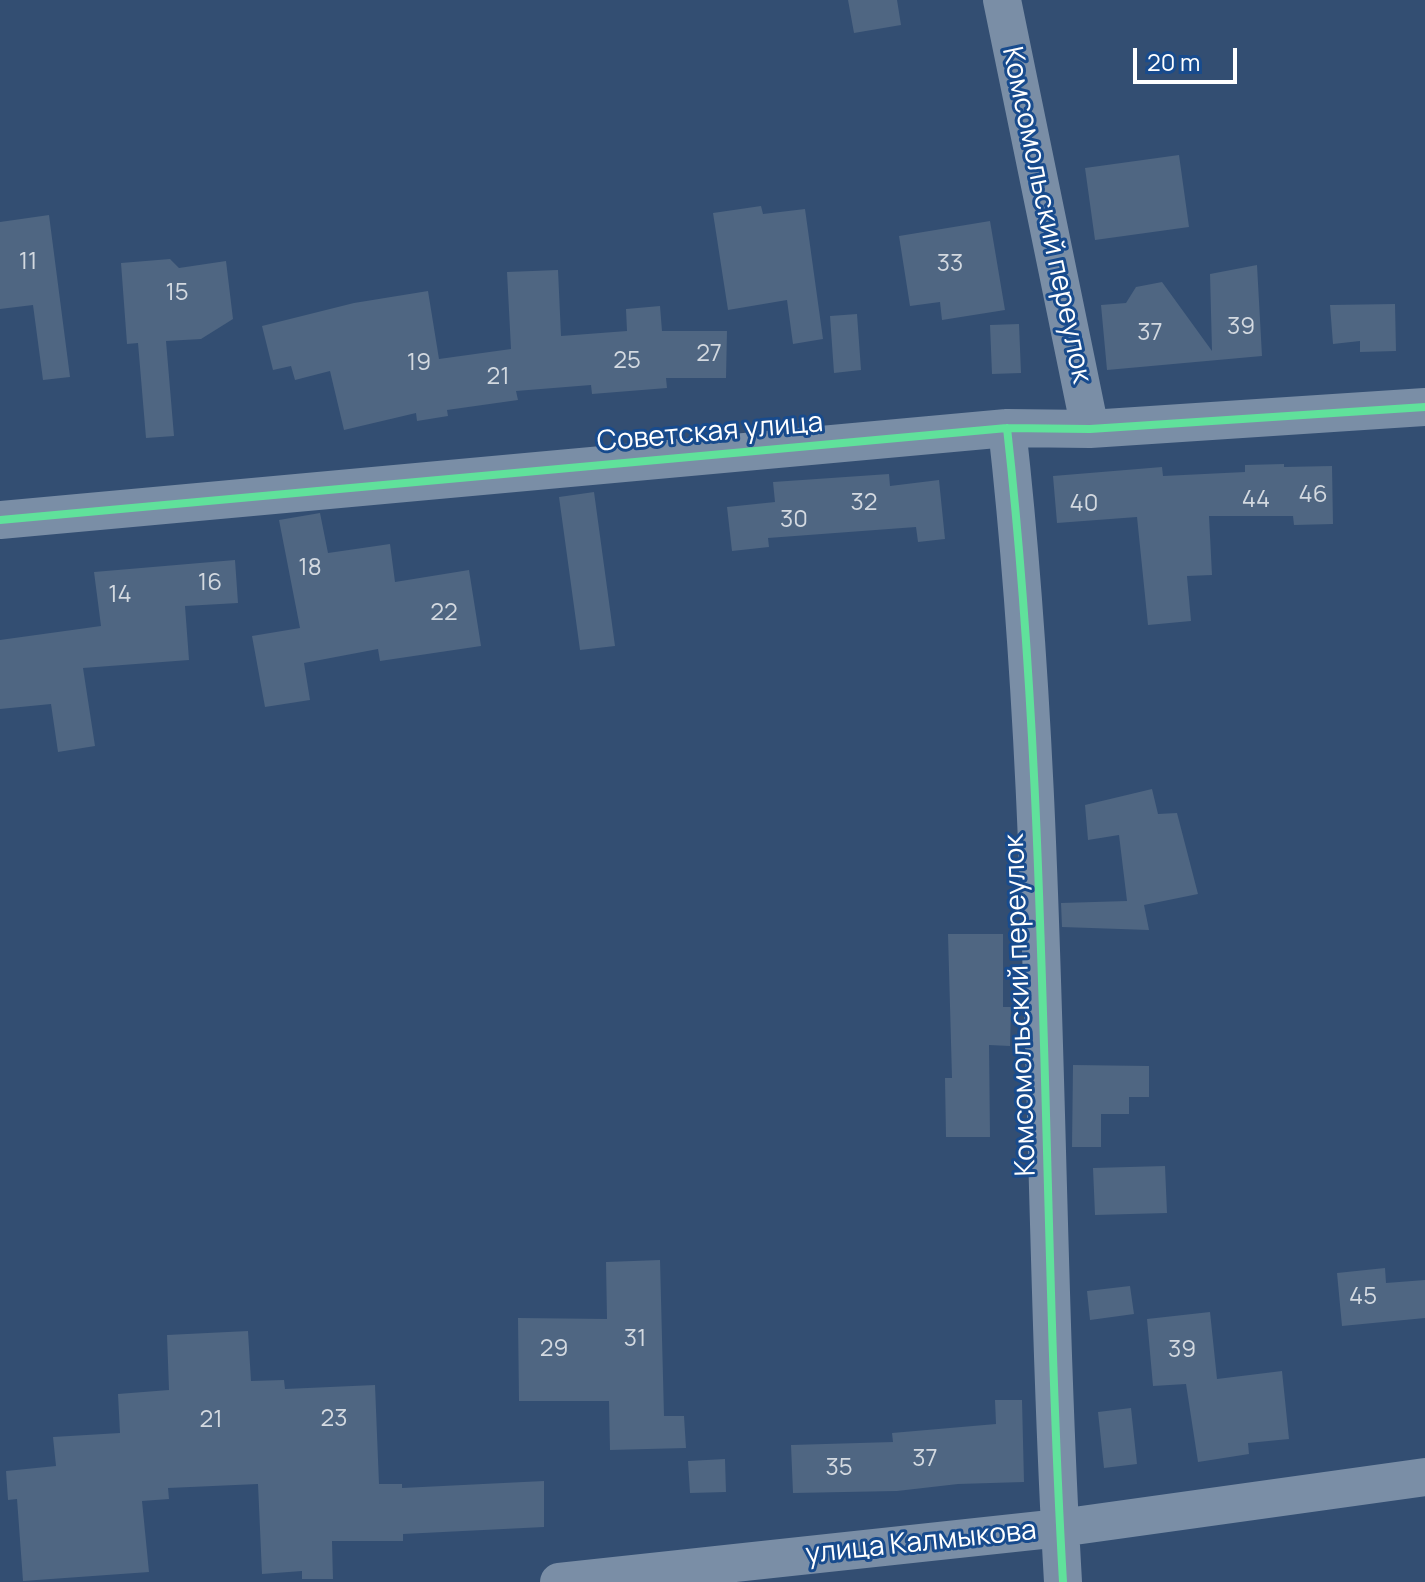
<!DOCTYPE html>
<html>
<head>
<meta charset="utf-8">
<style>
  body { margin:0 }
  #map { position:relative; width:1425px; height:1582px; overflow:hidden; background:#334e72; font-family:Manrope,sans-serif }
  canvas { display:block }
  .scale { position:absolute; left:1133px; top:48px; width:104px; height:36px; box-sizing:border-box; border:4px solid #fff; border-top:0; padding-left:10px; font-size:24px; line-height:28px; white-space:nowrap; color:#fff; -webkit-text-stroke:6px #184b8d; paint-order:stroke }
</style>
</head>
<body>
<div id="map">
<canvas width="1425" height="1582"></canvas>
<div class="scale">20 m</div>
</div>
<script>
const ctx = document.querySelector('canvas').getContext('2d');
ctx.lineJoin = 'round';
function paint(path, color) { ctx.fillStyle = color; ctx.fill(path, 'evenodd'); }
function trace(path, color, width, dash) { ctx.strokeStyle = color; ctx.lineWidth = width; ctx.lineCap = dash ? 'butt' : 'round'; ctx.setLineDash(dash || []); ctx.stroke(path); }
function drawText(font, color, halo, rows, align = 'center') {
  ctx.font = font + ' Manrope,sans-serif'; ctx.lineWidth = 6; ctx.setLineDash([]); ctx.textBaseline = 'middle'; ctx.strokeStyle = halo; ctx.fillStyle = color; for (const [text, x, y, turn = 0] of rows) {
    ctx.save(); ctx.translate(x, y); ctx.rotate((+turn || 0) * Math.PI / 180); ctx.textAlign = isNaN(turn) ? turn : align; if (halo) ctx.strokeText(text, 0, 0); ctx.fillText(text, 0, 0); ctx.restore();
  }
}
const building = new Path2D(`
  M848,0h49l4,25 -47,8z
  M1179,155l10,72 -94,13 -10,-72z
  M761,206l2,8 42,-5 18,130 -30,5 -6,-44 -59,10 -15,-97z
  M49,215l21,162 -27,3 -10,-75 -33,4v-87z
  M990,221l15,89 -63,10 -2,-18 -30,4 -11,-70z
  M170,259l9,9 47,-7 7,58 -32,20 -35,2 8,95 -28,2 -8,-95 -11,1 -6,-81z
  M1257,265l5,91 -155,14 -6,-65 25,-2 10,-16 26,-5 50,69 -2,-77z
  M558,270l3,66 66,-5 -1,-22 34,-3 2,25h65l-1,47h-60l1,10 -75,6 -1,-9 -75,6 2,9 -71,10 1,6 -31,5 -1,-8 -72,17 -14,-59 -35,9 -4,-14 -18,4 -11,-44 92,-23 74,-12 11,68 72,-10 -4,-77z
  M1395,304l1,47 -36,1v-11l-27,3 -3,-39z
  M857,314l4,56 -27,3 -4,-57z
  M1019,324l2,49 -29,1 -2,-49z
  M1284,464v3l48,-1 1,58 -39,1 -1,-9h-84l3,59 -25,1 4,45 -43,4 -11,-108 -80,6 -4,-47 109,-9 1,9 82,-4v-7z
  M889,474l1,12 49,-6 6,59 -27,3 -2,-15 -148,11 1,9 -37,4 -5,-44 48,-5 -2,-20z
  M594,492l21,154 -35,4 -21,-153z
  M320,513l8,40 62,-9 5,38 74,-12 12,76 -101,15 -2,-12 -74,14 6,37 -45,7 -13,-71 48,-8 -21,-108z
  M235,560l3,43 -53,3 4,54 -106,8 12,78 -37,6 -7,-48 -51,5v-69l101,-14 -7,-54z
  M1152,789l6,25 19,-1 21,81 -54,11 5,25 -87,-3 -1,-24 66,-2 -8,-66 -31,5 -3,-35z
  M948,934h55v73h8l-1,39 -21,-1 1,92h-44l-1,-59h7z
  M1073,1065l76,1v31h-20v17h-28v33h-29z
  M1165,1166l2,47 -72,2 -2,-47z
  M660,1260l4,156h20l2,32 -76,2 -1,-49h-90l-1,-83 89,1 -1,-57z
  M1385,1268l1,15 39,-3v38l-83,8 -5,-53z
  M1130,1286l4,28 -44,6 -3,-29z
  M1210,1312l7,67 65,-8 7,68 -41,4 1,11 -51,8 -12,-78 -33,2 -6,-67z
  M248,1331l3,50 33,-1 1,9 90,-4 4,99h23v4l142,-7v46l-141,7v7h-71l1,38h-31v-8l-40,3 -4,-90 -90,4 1,11 -27,2 7,71 -126,9 -6,-82 -9,1 -2,-29 50,-5 -3,-29 67,-4 -2,-39 51,-4 -2,-55z
  M995,1400h27l2,82 -66,2 -61,7 -104,2 -2,-48 102,-3 -1,-9 104,-9z
  M1131,1408l6,56 -33,4 -6,-56z
  M725,1459l1,33 -36,1 -2,-32z`);
const minor = new Path2D(`
  M1002,0l88,429
  M1007,428c43,383 34,770 56,1154
  M0,520l1007,-92 83,1 335,-22
  M559,1582l501,-54 365,-51`);
const cycleway = new Path2D(`
  M1007,428c43,383 34,770 56,1154
  M0,520l1007,-92 83,1 335,-22`);
const numberNames = [
  ["11",28,262],
  ["33",950,264],
  ["15",177,293],
  ["39",1241,327],
  ["37",1150,333],
  ["27",709,354],
  ["25",627,361],
  ["19",419,363],
  ["21",498,377],
  ["46",1313,495],
  ["44",1256,500],
  ["32",864,503],
  ["40",1084,504],
  ["30",794,520],
  ["18",310,568],
  ["16",210,583],
  ["14",120,595],
  ["22",444,613],
  ["45",1363,1297],
  ["31",635,1339],
  ["29",554,1349],
  ["39",1182,1350],
  ["23",334,1419],
  ["21",211,1420],
  ["37",925,1459],
  ["35",839,1468]
];
const streetNames = [
  ["Комсомольский переулок",1046,215,78],
  ["Советская улица",710,433,-5],
  ["Комсомольский переулок",1021,1005,-92],
  ["улица Калмыкова",921,1543,-6]
];
paint(building, '#4f6682');
trace(minor, '#7a8ea6', 38);
trace(cycleway, '#60e19b', 8);
drawText('24px', '#d3d9e0', null, numberNames);
drawText('28px', '#fff', '#184b8d', streetNames);
</script>
</body>
</html>
